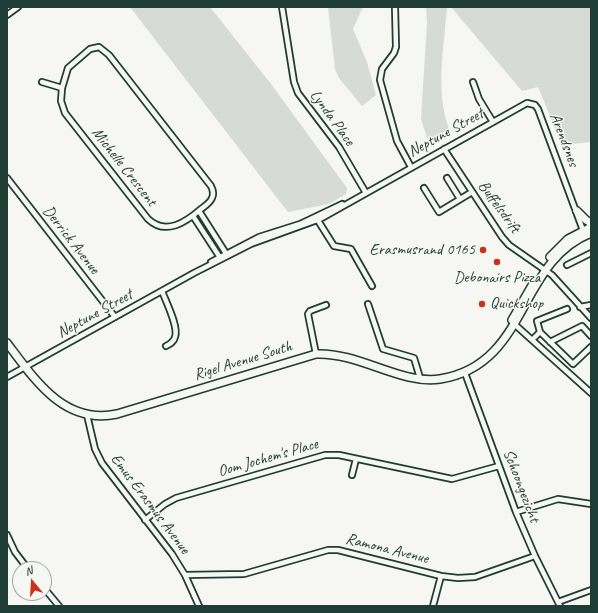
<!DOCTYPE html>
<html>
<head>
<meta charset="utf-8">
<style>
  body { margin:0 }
  #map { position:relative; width:598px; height:613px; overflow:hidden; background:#f6f6f2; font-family:Caveat,sans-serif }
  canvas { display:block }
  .frame { position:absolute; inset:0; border:8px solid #1f3d34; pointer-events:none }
  .north { position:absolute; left:12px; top:561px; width:40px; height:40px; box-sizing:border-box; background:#f6f6f2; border:1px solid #a0aca6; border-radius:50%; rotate:342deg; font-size:11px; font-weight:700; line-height:16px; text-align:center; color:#1f3d34 }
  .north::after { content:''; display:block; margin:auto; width:14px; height:18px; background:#c8321e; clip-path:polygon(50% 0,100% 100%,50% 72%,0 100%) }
</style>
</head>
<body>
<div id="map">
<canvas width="598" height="613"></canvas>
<div class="frame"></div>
<div class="north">N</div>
</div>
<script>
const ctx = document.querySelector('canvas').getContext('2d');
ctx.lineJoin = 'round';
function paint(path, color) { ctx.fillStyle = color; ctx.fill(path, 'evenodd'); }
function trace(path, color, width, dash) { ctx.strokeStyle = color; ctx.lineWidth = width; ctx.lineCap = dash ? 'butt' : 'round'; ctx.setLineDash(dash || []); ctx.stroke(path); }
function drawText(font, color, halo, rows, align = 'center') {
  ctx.font = font + ' Caveat,sans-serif'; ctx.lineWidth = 3; ctx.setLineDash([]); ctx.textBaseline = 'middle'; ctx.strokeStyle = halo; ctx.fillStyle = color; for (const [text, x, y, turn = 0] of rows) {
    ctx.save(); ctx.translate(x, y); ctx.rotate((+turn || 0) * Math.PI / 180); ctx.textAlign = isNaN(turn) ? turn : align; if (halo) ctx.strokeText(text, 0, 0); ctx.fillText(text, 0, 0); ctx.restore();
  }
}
const green = new Path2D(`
  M130,7h80l61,77 76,104 -1,6 -17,10 -41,8z
  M328,7h35l-10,22 14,33 9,33 -14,11 -23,-28 -4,-9z
  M426,7h21c-3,41 -12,83 2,122l-21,12 -7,-22 6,-96z
  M451,7h140v135l-29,3 -24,-58 -16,4z`);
const minor = new Path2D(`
  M282,7l12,75 4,11 41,54 27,46
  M395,7l1,40 -2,6 -12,16 -2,11 17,61 14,26
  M7,15l11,-8
  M99,47l10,8 102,131c2,4 3,8 1,12 -2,5 -7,8 -11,11 -15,13 -35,27 -53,10l-83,-106 -4,-12 1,-13 6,-20 22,-19z
  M42,82l20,6
  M473,82l6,17 14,23
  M444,149l58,88 7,8 43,30 39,43
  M7,178l108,139
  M447,178l13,21
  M424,188l15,24 33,-20
  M199,211l28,44
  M193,216l28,43
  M317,219l17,27 17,3 21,37
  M211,262l48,-25 41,-13 42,-20
  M567,265l24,-12
  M162,291c4,11 17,36 13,46 -1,5 -5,7 -9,9
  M368,304l15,45 31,9 6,20
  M580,307l11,-2
  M512,322l79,71
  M540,332l-3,-11 30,-12
  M532,340l8,-8 33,32 18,-17
  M550,342l32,-16 9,10
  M316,354l-8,-40 2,-3 16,-6
  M465,373l51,139 19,44 25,50
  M7,377l187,-104 57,-29 69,-25 207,-116 8,2 3,4 46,124
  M87,415l8,34 7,14 70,91 13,21 14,31
  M352,475l4,-16
  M516,512l42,-13 33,5
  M145,520l20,-16 11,-6 149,-43h14l113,24 47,-13
  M7,535l8,17 13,17
  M185,575l59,-1 84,-24h10l103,26 17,2 17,-1 60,-21
  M44,588l15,18
  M558,602l33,-12
  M433,606l8,-30`);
const secondary = new Path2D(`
  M577,211l9,9 5,3
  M550,257l18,-18 23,-12
  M512,320l22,-38
  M7,343c28,37 57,82 110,71l199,-60c43,-2 85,31 124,25 89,-14 77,-117 151,-146`);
const markers = [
  [483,250,4,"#c8321e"],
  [497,262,4,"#c8321e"],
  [482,304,4,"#c8321e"]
];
const streetNames = [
  ["Lynda Place",332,118,54],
  ["Neptune Street",446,133,-29],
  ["Arendsnes",564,140,69],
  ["Michelle Crescent",124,167,52],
  ["Buffelsdrift",499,207,54],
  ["Derrick Avenue",71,240,52],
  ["Neptune Street",95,314,-29],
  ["Rigel Avenue South",243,361,-17],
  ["Oom Jochem's Place",268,458,-16],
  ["Schoongezicht",521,486,69],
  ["Emus Erasmus Avenue",150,504,53],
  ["Ramona Avenue",387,549,14]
];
const poiNames = [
  ["Erasmusrand 0165",475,250],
  ["Debonairs Pizza",497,278,"center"],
  ["Quickshop",490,304,"left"]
];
paint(green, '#d6dbd6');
trace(minor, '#1f3d34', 8);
trace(secondary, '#1f3d34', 10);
trace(minor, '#f6f6f2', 4.5);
trace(secondary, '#f6f6f2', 7);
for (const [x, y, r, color] of markers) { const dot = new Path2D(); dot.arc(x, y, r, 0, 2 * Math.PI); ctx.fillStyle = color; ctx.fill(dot); trace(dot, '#f6f6f2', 1.5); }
drawText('16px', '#1f3d34', '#f6f6f2', streetNames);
drawText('16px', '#1f3d34', '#f6f6f2', poiNames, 'right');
</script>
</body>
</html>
